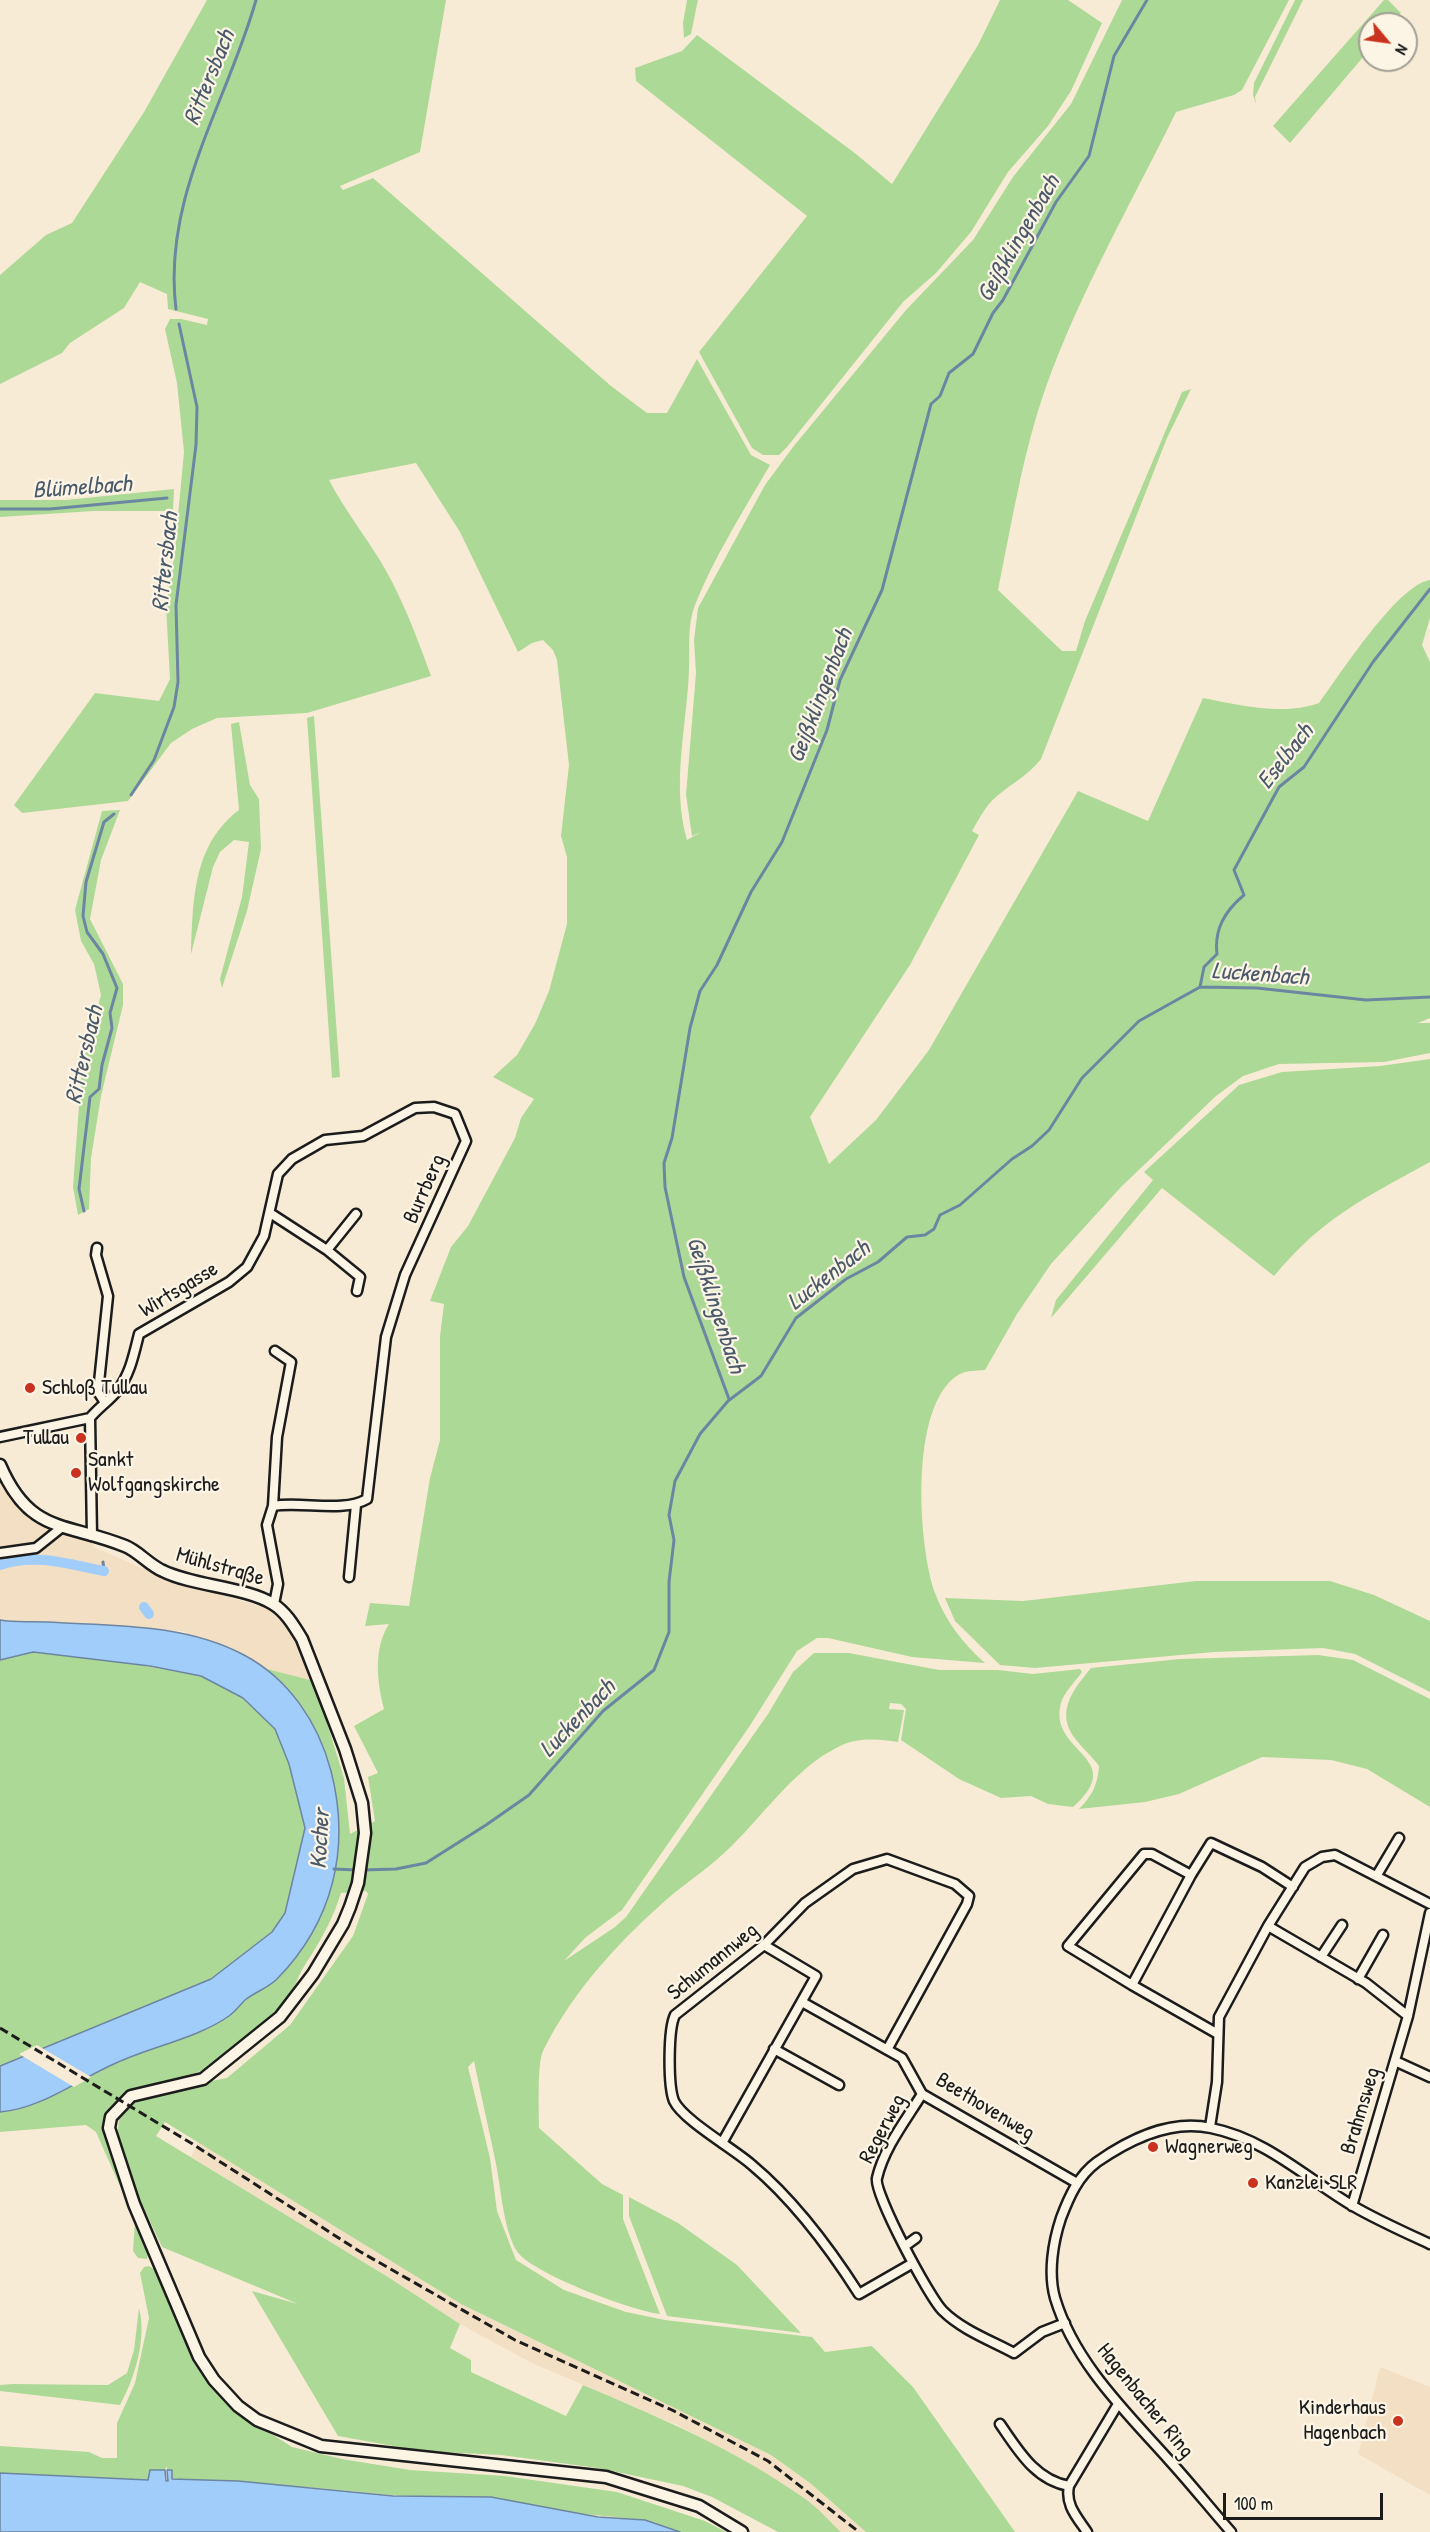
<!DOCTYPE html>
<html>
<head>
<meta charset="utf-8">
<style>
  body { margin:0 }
  #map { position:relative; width:1430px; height:2532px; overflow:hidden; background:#f8ebd6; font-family:"Patrick Hand",sans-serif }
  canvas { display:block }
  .north { position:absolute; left:1358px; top:12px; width:60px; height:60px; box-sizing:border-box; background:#fcf5e5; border:2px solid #a29e95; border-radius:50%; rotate:119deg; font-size:16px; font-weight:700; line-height:24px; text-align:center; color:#1c1c1c }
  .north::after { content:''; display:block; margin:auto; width:21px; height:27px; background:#c8321e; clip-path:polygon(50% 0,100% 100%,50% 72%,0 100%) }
  .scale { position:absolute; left:1223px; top:2493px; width:160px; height:27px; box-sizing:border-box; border:3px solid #1c1c1c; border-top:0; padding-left:8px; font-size:18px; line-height:21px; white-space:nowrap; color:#1c1c1c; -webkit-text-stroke:4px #fcf5e5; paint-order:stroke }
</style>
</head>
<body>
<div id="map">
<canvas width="1430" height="2532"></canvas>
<div class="north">N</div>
<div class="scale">100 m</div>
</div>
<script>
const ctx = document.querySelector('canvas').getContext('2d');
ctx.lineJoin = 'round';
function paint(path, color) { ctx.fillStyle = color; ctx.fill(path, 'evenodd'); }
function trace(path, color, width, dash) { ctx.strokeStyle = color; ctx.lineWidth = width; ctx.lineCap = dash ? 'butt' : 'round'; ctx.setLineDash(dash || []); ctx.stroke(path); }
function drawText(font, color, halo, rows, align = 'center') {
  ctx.font = font + ' "Patrick Hand",sans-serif'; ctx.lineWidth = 4.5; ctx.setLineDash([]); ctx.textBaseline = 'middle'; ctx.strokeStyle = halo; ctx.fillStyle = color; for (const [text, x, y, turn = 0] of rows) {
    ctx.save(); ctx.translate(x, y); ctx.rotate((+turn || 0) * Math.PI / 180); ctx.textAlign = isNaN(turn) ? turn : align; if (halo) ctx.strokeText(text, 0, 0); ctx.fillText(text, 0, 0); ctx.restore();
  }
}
const built = new Path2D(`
  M0,1482l29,32 28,18 34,9 3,6 66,29 112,34 21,16 21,55 -52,-13 -16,-12 -65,-25 -181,-11z
  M198,2142l263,162 310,151 39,28 56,49h-25l-36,-33 -44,-28 -84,-46 -145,-62 -72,-39 -72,-47 -197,-120z
  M1380,2367l50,20v108l-72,-41z`);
const green = new Path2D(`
  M207,0h239l-26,152 -80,34 3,4 30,-12 238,208 36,27h20l30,-54 54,96 19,10c-26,45 -56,92 -75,140 -8,20 -5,43 -6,64 -2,57 -18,115 -2,171l14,-8 -9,4 -6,-41 10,-122 -2,-33 4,-32 67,-123 28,-38 113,-137 67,-70 40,-63 58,-73 51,-104h167l-47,90 -8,5 -58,17c-44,90 -96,180 -130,275 -23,65 -34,135 -48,203l64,61h14l9,-30 97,-229 9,-3 -24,49 -126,321c-15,18 -27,23 -44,37 -11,9 -18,23 -25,35l7,4 -69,130 -100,152 19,47 47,-44 53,-70 149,-259 70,30 55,-123c36,7 80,18 116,5 20,-27 79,-119 111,-123v38l-8,27 8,17v356l-12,5h12v30l-46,9 -105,2 -36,12 -27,20 -95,91 -70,77 -34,50 -32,56c-9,1 -19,0 -27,5 -49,31 -40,170 -23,218 10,27 28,51 50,70l-73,-6 -84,-19h-11l-20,13 -48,76 -127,183 -37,28 -21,23 51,-34 11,-10 142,-203 25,-42 21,-19h35l90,17h59l35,4 47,-5 2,3c-6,9 -18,20 -21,31 -14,50 69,54 12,104l-25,-3 -17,-8 -30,2 -42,-19 -58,-39 5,-31 -5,-5 -11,-1 -1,6 15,1 -6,32c-19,-3 -40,-5 -58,4 -48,23 -79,74 -117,108 -16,15 -34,27 -50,40 -51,44 -100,96 -130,157 -6,12 -4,61 -4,77l63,56 21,11v24l37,95c-30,-4 -117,-37 -139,-58 -17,-16 -20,-69 -25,-92 -7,-34 -15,-69 -22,-103l-6,6 22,91 7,53 19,49 48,30 62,22 39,8 147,17 13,15 47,-6 41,41 102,145h-149l-56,-49 -39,-28 -310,-151 -296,-182 -9,14 232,141 72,47 -10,24 21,12v12l95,44 17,-31c76,32 153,65 221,113 13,9 25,23 37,34h-63l-66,-35 -29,-11 -85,-18 -97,-13 -80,-4 -83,-15 -86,-145 46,13 -136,-57 -46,-99 3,-29 11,-14 15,-6 40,-13 42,-8 63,-53 63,-89 15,-42 -2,-3 -25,2c-8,26 -21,49 -36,72 -8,12 -11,26 -19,37 -17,25 -50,50 -76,65 -28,15 -103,18 -107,58 -2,20 37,100 46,124l-2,10 -9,-1 -5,-7 2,-31 -39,-88 -10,-7 -86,7v-472l33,-8 67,6 101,18 42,22 32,31 51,25c-15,-33 -30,-67 -63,-86l51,13 30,97 6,56 25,-13 -7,-44 10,-4 -24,-47 30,-17c-7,-27 -11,-60 5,-85l-24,2 5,-23 39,3 21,-128 10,-38v-104l4,-32 -14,-3 21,-54 17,-21 47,-88 6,-20 13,-19 -41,-22 24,-22 18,-31 14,-33 18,-67v-67l-6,-21 8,-71 -12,-105 -4,-10 -10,-10 -11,3 -14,9 -58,-120 -44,-69 -87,17c15,29 35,54 52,82 21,35 36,75 50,114l-124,37 -90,5 -25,11 -21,14 -43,58 -106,12 -8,-8 81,-112 64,8 11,-22 -4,-73 8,-48 10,-106 -7,-69 -12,-54 5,-10h11l26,6 1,-6 -40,-10 -1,-15 -27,-12 -16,26 -54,35 -8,10 -62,31v-109l46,-40 26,-12 72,-111z
  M687,0h11l-7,34 -7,4 -1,-15z
  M1000,0h68l34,23 -31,68 -23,35 -40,46 -37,60 -35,41 -33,29 -116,145 -8,8h-16l-11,-7 -53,-96 108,-136 -171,-135 -1,-13 47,-17 15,-16 159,119 36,30 86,-139z
  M1295,0h8l-48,97 1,7 -3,-9 1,-12z
  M1384,0h4l13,13 -10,11h-21v25l-80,94 -17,-17z
  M174,489l-1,22h-79l-94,6v-17h66z
  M314,716l26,361 -8,1 -25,-360z
  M239,722l11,63 9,14 2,50 -14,62 -25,77 -2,-9 22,-82 7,-55 -15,-2 -14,12 -7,15 -22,87c2,-51 1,-109 48,-144l-8,-86z
  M120,810l-19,50 -11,59 33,65v21l-22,91 -10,62 -2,51 -11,6 -5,-28 9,-122 19,-70 -7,-31 -13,-23 -6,-31 27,-99z
  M1430,1059v103c-65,36 -107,55 -156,114l-112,-88 -111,130 5,-18 97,-120 -9,-8 95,-87 43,-13 98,-6z
  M1196,1581h134l44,14 56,26v71l-75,-38 -32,-6 -109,4 -179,16 -35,-3 -45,-44 -10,-23 78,3z
  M1318,1655l35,5 77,39v108l-63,-38 -36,-9 -69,-3 -83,37 -34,8 -66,7c13,-13 19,-25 20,-43 -7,-10 -15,-16 -22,-25 -23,-27 -5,-50 14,-73l89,-9z
  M629,2197l49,26 59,42 64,68 -134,-17 -38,-100z
  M149,2266l8,5 30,73 13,25 12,17 33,31 47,30 50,12 68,11 95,6 112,16 88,29 21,11h-46l-35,-12 -326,-32 -147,-9v-9h-5v-4l-2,4h-14l-3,10 -148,-7v-27l89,6 13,6h15v-35l18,-40 14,-65 -9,-45 4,-6z
  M139,2308c8,30 -4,70 -19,97l-120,-14v-6l13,-1 95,1 19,-12 7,-23z`);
const water = new Path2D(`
  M0,1620c16,3 31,1 47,2 66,4 137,1 197,33 45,24 74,67 87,116 20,77 2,151 -54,208 -9,9 -22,13 -32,21 -5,5 -10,12 -16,16 -31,22 -79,31 -113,47 -37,16 -75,46 -116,49v-46l211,-87 61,-47 13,-19 20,-85 -16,-64 -14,-35 -32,-31 -42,-22 -51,-10 -117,-14 -33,8z
  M150,2470h15l1,11h2l-1,-11h5v9l66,2 155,15 98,1 107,20 47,3 35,12h-680v-59l148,7z`);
const pier = new Path2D(`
  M37,2045l54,32 -17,10 -55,-33z`);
const stream = new Path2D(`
  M176,309c-14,-112 51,-206 80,-309
  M0,509h50l117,-11
  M131,795l23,-35 20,-53 4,-25 -2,-77 20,-160 1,-38 -18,-83
  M1200,987l4,-20 13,-13c-3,-25 8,-43 27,-59l-10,-25 45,-83 25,-20 69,-105 57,-73
  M84,1211l-5,-22 11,-92 9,-8 3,-24 10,-37 -2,-15 7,-25 -14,-34 -16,-22 -4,-16 3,-34 18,-60 10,-8
  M729,1399l-45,-122 -19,-90 -1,-24 8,-25 18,-110 10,-37 17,-26 34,-73 31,-50 45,-112 13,-50 42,-90 49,-186 9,-8 9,-23 24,-19 20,-41 10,-13 53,-98 33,-46 25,-100 33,-56
  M103,1562l1,9
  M334,1869l23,1
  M363,1870l33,-1 30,-6 60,-38 43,-30 74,-84 51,-41 15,-38v-50l5,-42 -5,-25 6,-34 25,-47 28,-33 33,-25 35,-58 50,-39 32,-17 29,-25 18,-2 9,-6 6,-14 20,-10 52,-46 20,-13 17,-16 33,-52 57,-57 61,-34 57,1 109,12 64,-3`);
const canal = new Path2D(`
  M0,1565c35,-12 68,-1 104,6
  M144,1607l5,7`);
const minor = new Path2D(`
  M270,1213l57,37 29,-36
  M97,1248l-1,7 12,41 -10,96 6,9
  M327,1250l33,27 -3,14
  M0,1437l90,-19
  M273,1506l4,-69 14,-75 -16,-11
  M92,1536l-2,-118c8,-10 20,-18 27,-27 13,-16 17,-37 22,-57l90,-52 18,-15 17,-31 14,-62 14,-15 33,-19 38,-4 52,-28 19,-1 21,7 11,27 -61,134 -19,62 -19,162c-24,14 -66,2 -94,7l-6,19 11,59 -4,20
  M0,1553l36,-5 25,-20
  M349,1577l7,-72
  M1377,1875l22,-37
  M1268,1926l98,57 42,33
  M1321,1957l21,-32
  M1358,1979l25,-44
  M1132,1985l-64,-39 76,-92h8l39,21
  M802,2002l100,56 20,36 155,89
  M1218,2034l-86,-49 59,-110 20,-32 51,24 31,20
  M888,2048l79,-144 2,-8 -14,-12 -68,-25 -34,10 -48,34 -41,42 -89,70c-7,14 -7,71 -1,86 9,19 60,48 78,64 43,36 77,82 107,129l54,-31
  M774,2049l65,36
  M1395,2061l35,16
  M922,2094c-16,26 -38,54 -45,84 -4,14 53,121 66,133 19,19 49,30 71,42l28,-21 23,-9
  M1210,2127l7,-45 2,-65 49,-91 37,-59 17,-10 13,-2 95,49
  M722,2143l94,-167 -52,-31
  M1352,2206l56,-190 22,-103
  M905,2246l11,-8
  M1000,2424c18,26 35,56 69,62
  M1087,2532c-10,-15 -22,-27 -18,-46l49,-82
  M1231,2532c-21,-24 -41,-49 -62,-72 -43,-48 -95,-98 -114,-162 -7,-25 -2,-56 6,-80 8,-21 17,-42 36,-56 33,-23 73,-43 114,-34 55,11 95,50 142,78 24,14 51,26 77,38`);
const tertiary = new Path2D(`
  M0,1465c30,70 66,57 125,81 13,5 24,19 38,25 30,15 83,16 110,33 13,8 21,22 29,35l43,110 17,54 3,30 -7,50 -8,24 -7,17 -30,50 -33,43 -77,62 -72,17 -20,21 -2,11 25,76 65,153 15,23 24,26 19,14 64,26 285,31 93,29 43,26`);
const rail = new Path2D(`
  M0,2028l191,115 168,108 156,89 157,70 96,51 91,71`);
const markers = [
  [30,1388,6,"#c8321e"],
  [81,1438,6,"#c8321e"],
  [76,1473,6,"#c8321e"],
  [1153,2147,6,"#c8321e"],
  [1253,2183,6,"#c8321e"],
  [1398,2421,6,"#c8321e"]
];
const streetNames = [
  ["Burrberg",425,1189,-66],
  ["Wirtsgasse",179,1290,-31],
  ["Mühlstraße",220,1567,16],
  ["Schumannweg",713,1962,-39],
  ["Beethovenweg",985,2107,31],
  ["Brahmsweg",1361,2111,-73],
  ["Regerweg",883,2129,-62],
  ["Hagenbacher Ring",1145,2401,51]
];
const poiNames = [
  ["Schloß Tullau",42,1388],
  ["Tullau",69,1438,"right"],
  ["Sankt",88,1460],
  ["Wolfgangskirche",88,1485],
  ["Wagnerweg",1165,2147],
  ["Kanzlei SLR",1265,2183],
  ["Kinderhaus",1386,2408,"right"],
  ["Hagenbach",1386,2433,"right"]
];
const waterNames = [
  ["Rittersbach",210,78,-68],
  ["Geißklingenbach",1019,239,-60],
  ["Blümelbach",82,488,-4],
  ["Rittersbach",166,562,-84],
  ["Geißklingenbach",821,696,-69],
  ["Eselbach",1286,757,-52],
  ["Luckenbach",1260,975,4],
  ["Rittersbach",85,1055,-77],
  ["Luckenbach",829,1276,-38],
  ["Geißklingenbach",715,1305,72],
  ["Luckenbach",578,1719,-46],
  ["Kocher",321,1839,-87]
];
paint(built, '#f3dfc4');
paint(green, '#add997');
paint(water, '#a1cdfb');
trace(water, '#6c86a2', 1.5);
paint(pier, '#f8ebd6');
trace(stream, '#6c86a2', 3);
trace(canal, '#a1cdfb', 10);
trace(minor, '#1c1c1c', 13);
trace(tertiary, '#1c1c1c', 15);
trace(minor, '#fcf5e5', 8);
trace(tertiary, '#fcf5e5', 10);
trace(rail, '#1c1c1c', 3, [9, 4.5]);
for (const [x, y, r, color] of markers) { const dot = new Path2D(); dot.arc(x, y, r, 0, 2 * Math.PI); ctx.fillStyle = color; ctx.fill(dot); trace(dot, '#fcf5e5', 2); }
drawText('22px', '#1c1c1c', '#fcf5e5', streetNames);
drawText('22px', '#1c1c1c', '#fcf5e5', poiNames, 'left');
drawText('italic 24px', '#4b5a6a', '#fcf5e5', waterNames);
</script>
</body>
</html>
